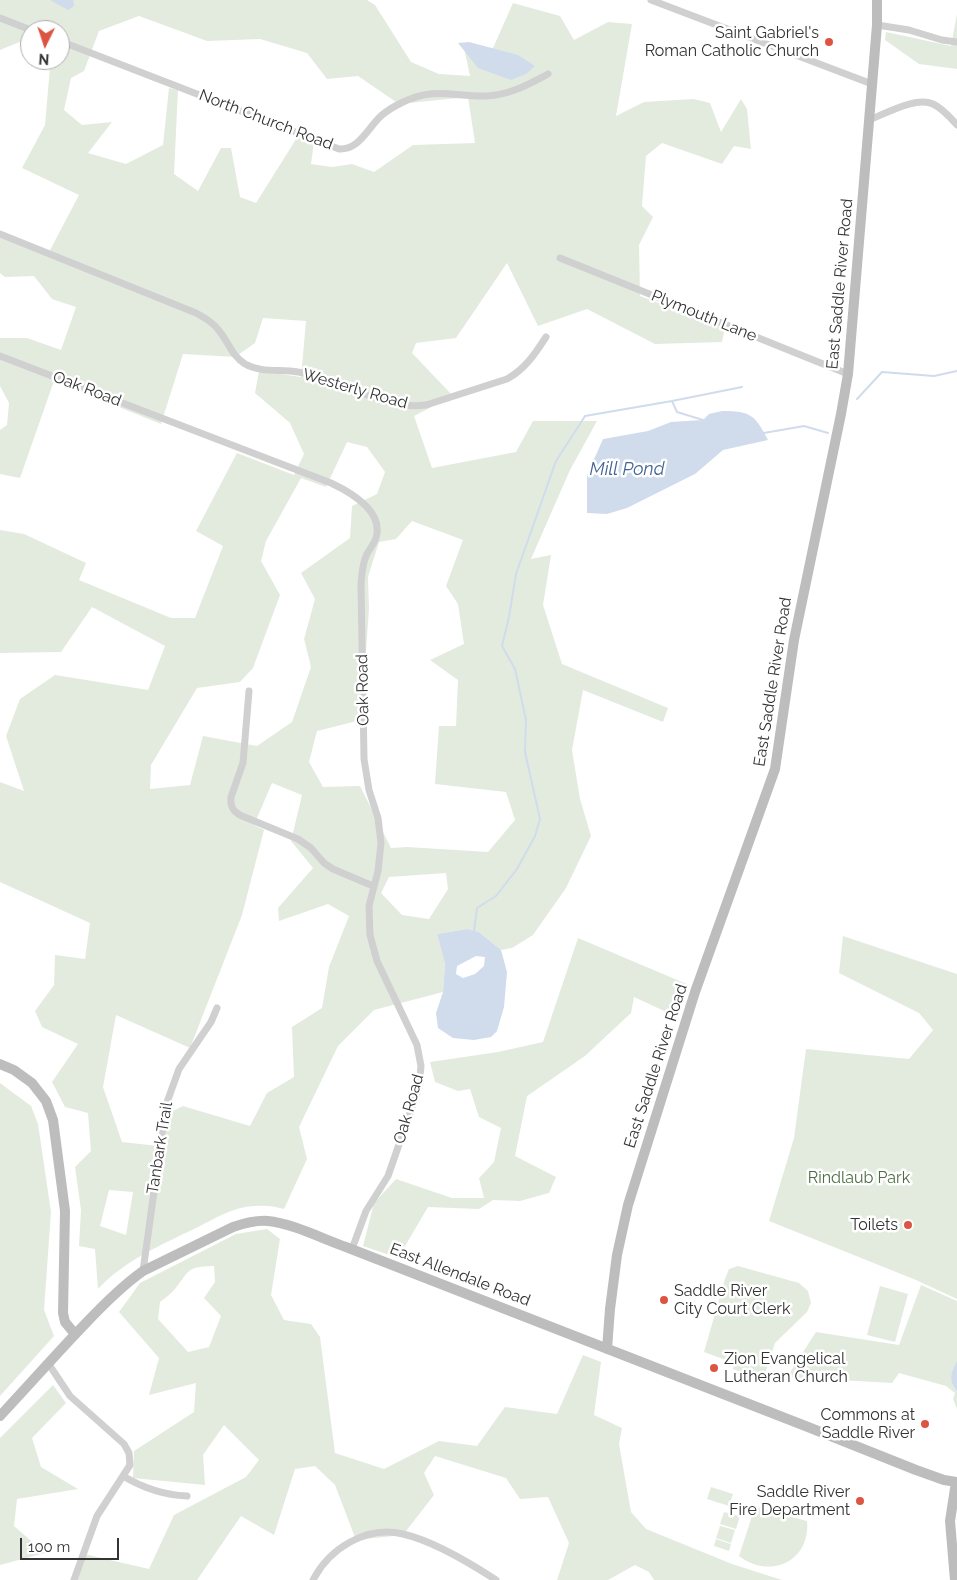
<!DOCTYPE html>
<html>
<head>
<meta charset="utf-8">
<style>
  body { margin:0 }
  #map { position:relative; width:957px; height:1580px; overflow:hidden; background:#fff; font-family:Raleway,sans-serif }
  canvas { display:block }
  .north { position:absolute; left:20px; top:20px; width:50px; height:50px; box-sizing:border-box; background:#fff; border:1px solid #adadad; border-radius:50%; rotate:184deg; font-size:14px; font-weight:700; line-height:20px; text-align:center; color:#333 }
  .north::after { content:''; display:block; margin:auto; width:18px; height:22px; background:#dc5543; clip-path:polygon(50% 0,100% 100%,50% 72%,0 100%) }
  .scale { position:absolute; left:20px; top:1538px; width:99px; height:22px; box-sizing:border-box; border:2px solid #333; border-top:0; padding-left:6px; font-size:15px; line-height:18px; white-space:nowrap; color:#333; -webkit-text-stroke:4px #fff; paint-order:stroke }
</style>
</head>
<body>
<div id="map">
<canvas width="957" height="1580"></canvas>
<div class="north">N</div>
<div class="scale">100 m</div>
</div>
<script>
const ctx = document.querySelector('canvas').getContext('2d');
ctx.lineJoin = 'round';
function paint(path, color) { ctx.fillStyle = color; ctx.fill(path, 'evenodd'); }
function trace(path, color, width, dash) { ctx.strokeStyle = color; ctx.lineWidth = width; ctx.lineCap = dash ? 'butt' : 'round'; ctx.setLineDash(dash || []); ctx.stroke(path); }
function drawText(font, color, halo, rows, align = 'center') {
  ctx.font = font + ' Raleway,sans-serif'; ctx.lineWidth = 5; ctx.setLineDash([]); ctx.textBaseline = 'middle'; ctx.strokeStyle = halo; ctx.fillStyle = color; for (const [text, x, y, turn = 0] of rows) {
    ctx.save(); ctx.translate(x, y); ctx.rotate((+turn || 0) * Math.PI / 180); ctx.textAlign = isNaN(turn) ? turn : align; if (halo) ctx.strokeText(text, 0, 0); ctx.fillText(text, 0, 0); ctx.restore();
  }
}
const green = new Path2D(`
  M0,0h367l8,5 36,57 28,12 31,2 -6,-28h29l20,-45 47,13 14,24 34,-18 24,2 -16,92 28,-14 50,-3 16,4 11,29 20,-33 6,10 4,40 -17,-3 -12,18 -60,-21 -16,13 -4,50 11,11 -14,28 1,51 85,32 -3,14 -67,2 -68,-35 -49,17 -31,-63 -51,75 -40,5 -4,10 41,43 -39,20 18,52 84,-16 17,-31h64l-27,49 -39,89 20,-4 -8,50 19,59 106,44 -5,14 -80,-32 -11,60 8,49 11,37 -25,52 -33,47 -21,13 -11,2 -22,-18 -12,-3 -30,5 8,30 -2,28 -69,18 -36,36 -39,81 8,32 -23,50c-9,-3 -20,-4 -30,-3 -21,1 -40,13 -58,22 -35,17 -71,32 -98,61l-3,-40 -16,-3 2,-36 -6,-43 16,-16 -3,-38 -23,-6 -13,-25 26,-38 -36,-17 -7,-16 19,-26 1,-30 30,4 5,-36 -90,-41v-100l24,9 -18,-55 14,-37 35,-24 93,15 17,-44 -73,-39 -31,45 -61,1v-123l24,4 62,29 -7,17 92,38h24l28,-72 -27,-15 41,-78 57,22 10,-21 -14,-31 -35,-30 4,-22 42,6 5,-56 -43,-3 -8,25 -20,14 -52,-3 -22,70 -107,-43 -34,97 -20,-4v-44l7,-5 2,-22 -9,-17v-48h27l34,12 15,-43 -24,-8 -18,-23 -29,1 -5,-4v-36l48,17 31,-59 -57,-27 23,-43 5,-58 -7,-7h17v-30h-30v18l-8,-7 -22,9zM139,16l68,25 53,-2 47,14 20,26 31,-3 41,28 69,-7 7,46 -62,2 -39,27 -22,-8 -20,3 -21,-3 3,-22 -16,-6 -42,67 -16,-6 -9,-49h-10l-23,43 -24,-17 4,-84 -9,-2 -6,57 -37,19 -38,-11 24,-31 -30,3 -18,-15 7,-32 13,-7 15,-40zM347,442l20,5 18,25 -8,22 -25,12 -2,32 -49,35 14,26 -11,40 7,28 -19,55 -35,24 -54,-10 -13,49 -40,4 1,-24 46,-77 43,-6 13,-14 27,-73 -19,-34 5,-20 35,-63 25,9zM412,521l51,19 -17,46 12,18 6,40 -34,16 28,20 -2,46h-17l-4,58 71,8 9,28 -27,32 -81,-5 -16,1 -31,-62 -37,1 -14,-25 8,-31 44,-11 8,-111 -1,-32 11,-35 17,-3zM272,783l30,12 -11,46 22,27 -35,40 1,13 49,-17 21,12 -20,51 -7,41 -30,19 2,50 -27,16 -17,33 -67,-20 -20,10 -5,30 -36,-4 -19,-55 13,-72 74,33 52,-133 22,-85 -10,-5zM446,873l2,16 -19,30 -27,-4 -21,-22 8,-16zM109,1190l24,2 -7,43 -26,-9z
  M957,14v55l-38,-5 -34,-24 1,-8 65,14z
  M843,936l114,38v325l-41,-19 -147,-59 25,-83 12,-89 103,10 24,-29 -14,-17 -80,-40z
  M578,938l111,47 -16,30 -39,-18 -3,16 -46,43 -58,40 -12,60 41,21 -7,16 -29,8 -27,-1 -14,9 -51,-2 -30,51 -35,-12 11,-43 22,-24 56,19h32l-5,-20 15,-16 7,-34 -22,-11 -9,-28 -12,2 -23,-9 -5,-20 68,-10 45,-10z
  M0,1083l31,23 7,18 13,88 -7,98 10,26 -54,60z
  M267,1229l13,10 -9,56 13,25 27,4 9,13 15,116 49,16 55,-28 38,5 28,-39 52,7 26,-59 18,7 -7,53 28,13 -3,16 12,68 15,17 86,35 50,16h-128l-5,-8 -14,-7 -27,15h-51l12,-37 -21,-46 -28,2 -14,-21 -71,-22 -11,17 10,22 -31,40 -47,5 -21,-55 -20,-19 -20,3 -21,66 -33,-19 -44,64h-126l13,-26 65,15 25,-54 72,-38 13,-17 -35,-35 -21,30 2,30 -72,-7 1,-27 60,-39 2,-29 -47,12 10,-37 -40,-46 21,-29 96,-49zM214,1266l1,16 -11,16 17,18 -12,31 -21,5 -30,-33 2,-17c5,-4 11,-8 15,-13 16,-20 11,-22 39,-23z
  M738,1266l61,17 9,8 3,12 -4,9 -32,31 -12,37 -30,-11 1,-6 -30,-11 21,-73 4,-10z
  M921,1285l36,16v108l-4,-10 2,-6 -9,-7 -47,-13 -7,10 -105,-6 29,-45 83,13z
  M880,1286l28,8 -13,48 -28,-7z
  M53,1385l13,18 -34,35 9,29 37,22 -61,10 -3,27 31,27 -45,12v-127z
  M711,1487l22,7 -4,12 -22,-7z
  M759,1508l48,13c4,40 -37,59 -68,35l15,-46z
  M724,1512l16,4 -4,13 -16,-5z
  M720,1526l15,4 -4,13 -15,-5z
  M716,1539l15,5 -2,7 -15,-5z`);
const water = new Path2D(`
  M50,0h23l1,6 -6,4z
  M469,42l49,13 17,11 -9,8 -15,6 -33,-12 -20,-25z
  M722,411c29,0 33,4 46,29l-45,10 -28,24 -68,34 -20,6 -20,-1v-38l16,-36 45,-8 23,-9 32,-2 6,-6z
  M467,929l12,3 22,18 6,22 -3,35 -7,24 -6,6 -17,3 -21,-2 -15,-10 -2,-15 7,-21 2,-28 -8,-30zM476,956l9,1 -1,9 -9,8 -12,4 -7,-4 1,-8z
  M957,1361v30c-9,-12 -6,-17 0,-30z`);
const stream = new Path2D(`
  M857,399l25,-27 52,4 23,-5
  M672,401l70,-14
  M764,433l40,-7 24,7
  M474,931l3,-23 19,-12 21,-27 18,-33 5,-17 -15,-67 1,-32 -11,-51 -13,-23 7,-29 7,-43 40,-113 29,-45 87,-15 5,11 26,8`);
const street = new Path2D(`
  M651,0l221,84
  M0,18l31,12
  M877,25l32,5 33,10 15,2
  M60,41l279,108c21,1 29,-22 43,-34 6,-5 13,-9 19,-12 34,-17 53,-6 86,-7 23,-1 42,-12 61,-22
  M869,120c16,-6 47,-24 64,-16 9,4 17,13 24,21
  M0,234l196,79c9,5 18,10 24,19 9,11 12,24 25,32 16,9 35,5 53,8 43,6 83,39 128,33l81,-26c18,-10 28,-25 39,-42
  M560,258l288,116
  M0,356l331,127c19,9 53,28 45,55 -2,6 -6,10 -9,16 -5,10 -5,20 -6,30l3,175 5,31 9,28 3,25 -3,28 -9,35 1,29 7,26 40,84 4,21 -2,21 -31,89 -22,35 -14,38
  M249,691l-6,72 -12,34c-1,9 2,15 11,19l56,23 13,9 13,15 9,6 40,17
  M143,1271l23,-166 13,-36 32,-47 6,-14
  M48,1363l22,33 54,48 5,9 1,12 -33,51 -23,64
  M123,1476c20,12 40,19 64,20
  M313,1580c16,-31 53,-55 90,-46 30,7 67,29 93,46`);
const secondary = new Path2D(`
  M0,1064l14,6 18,13 14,18 7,19 12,91 -2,102 2,9 10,12
  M607,1349l3,-40 7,-54 11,-50 67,-213 80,-223 19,-129 47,-226 7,-40 29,-349v-25
  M0,1416c29,-31 57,-63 86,-93 18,-19 36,-37 57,-52l90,-44c12,-4 23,-7 35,-6 23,2 55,18 78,26l462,180 108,43 28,10 13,2
  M955,1580l-5,-59 6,-39`);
const markers = [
  [829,42,5,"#dc5543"],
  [908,1225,5,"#dc5543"],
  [664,1300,5,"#dc5543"],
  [714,1368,5,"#dc5543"],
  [925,1424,5,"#dc5543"],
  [860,1501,5,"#dc5543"]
];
const poiNames = [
  ["Saint Gabriel's",819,33],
  ["Roman Catholic Church",819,51],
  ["Toilets",898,1225],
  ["Saddle River",674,1291,"left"],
  ["City Court Clerk",674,1309,"left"],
  ["Zion Evangelical",724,1359,"left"],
  ["Lutheran Church",724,1377,"left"],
  ["Commons at",915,1415],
  ["Saddle River",915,1433],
  ["Saddle River",850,1492],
  ["Fire Department",850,1510]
];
const streetNames = [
  ["North Church Road",266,120,21],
  ["East Saddle River Road",840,284,-85],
  ["Plymouth Lane",704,316,22],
  ["Oak Road",87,389,21],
  ["Westerly Road",355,389,16],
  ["East Saddle River Road",773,682,-81],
  ["Oak Road",363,690,-91],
  ["East Saddle River Road",656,1066,-72],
  ["Oak Road",409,1109,-74],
  ["Tanbark Trail",160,1148,-81],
  ["East Allendale Road",460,1275,21]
];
const parkNames = [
  ["Rindlaub Park",859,1178]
];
const waterNames = [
  ["Mill Pond",627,470]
];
paint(green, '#e3ebdf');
paint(water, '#d0dcec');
trace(stream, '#d0dcec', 2);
trace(street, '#d0d0d0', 7);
trace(secondary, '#bdbdbd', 10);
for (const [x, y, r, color] of markers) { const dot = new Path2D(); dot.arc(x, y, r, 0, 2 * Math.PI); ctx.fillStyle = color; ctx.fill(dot); trace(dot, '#fff', 2); }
drawText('16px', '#333', '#fff', poiNames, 'right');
drawText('16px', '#333', '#fff', streetNames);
drawText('16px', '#4d6d42', '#fff', parkNames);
drawText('italic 18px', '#446492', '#fff', waterNames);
</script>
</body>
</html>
